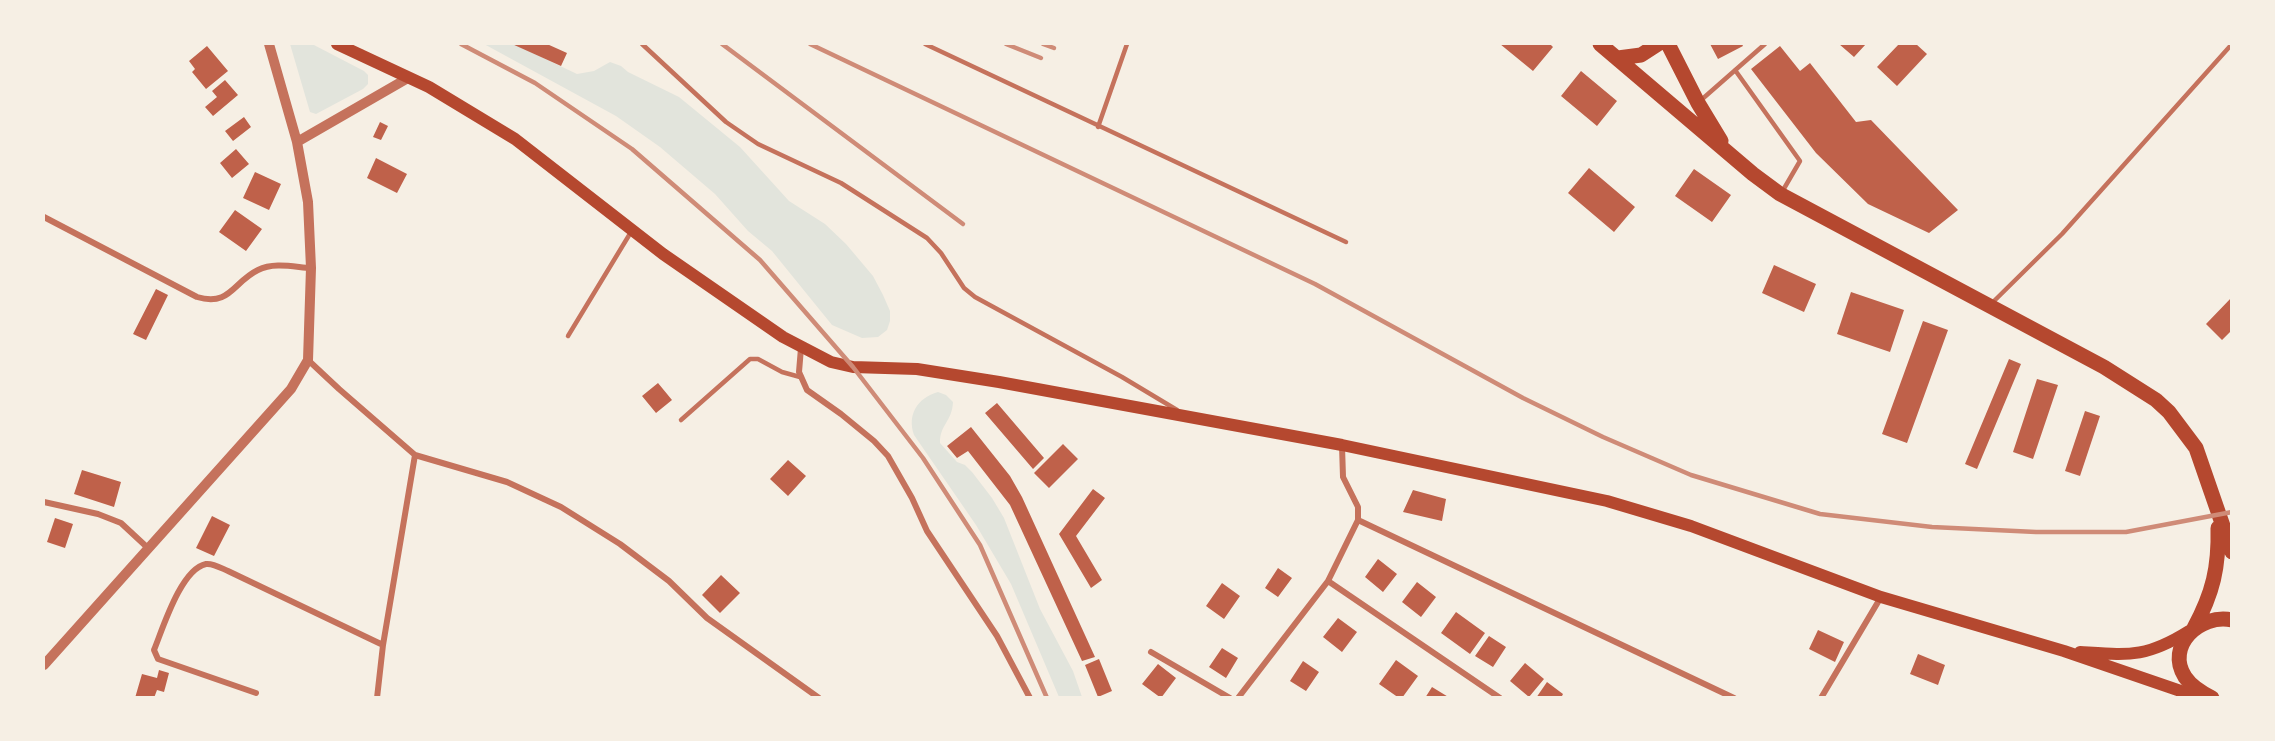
<!DOCTYPE html>
<html>
<head>
<meta charset="utf-8">
<style>
  body { margin:0 }
  #map { position:relative; width:2275px; height:741px; overflow:hidden; background:#f6efe4; font-family:Lato,sans-serif }
  canvas { display:block }
  .frame { position:absolute; inset:0; border:45px solid #f6efe4; pointer-events:none }
</style>
</head>
<body>
<div id="map">
<canvas width="2275" height="741"></canvas>
<div class="frame"></div>
</div>
<script>
const ctx = document.querySelector('canvas').getContext('2d');
ctx.lineJoin = 'round';
function paint(path, color) { ctx.fillStyle = color; ctx.fill(path, 'evenodd'); }
function trace(path, color, width, dash) { ctx.strokeStyle = color; ctx.lineWidth = width; ctx.lineCap = dash ? 'butt' : 'round'; ctx.setLineDash(dash || []); ctx.stroke(path); }
const green = new Path2D(`
  M290,44h22l52,27 4,4v9l-5,5 -47,25 -6,-2z
  M484,44h30l63,30 17,-3 16,-9 11,4 7,6 51,25 61,50 49,54 36,23 21,20 27,32 10,19 7,16v10l-3,9 -9,7 -16,1 -30,-13 -60,-74 -24,-20 -33,-37 -55,-47 -44,-31z
  M938,392l8,3 7,7c-1,20 -13,22 -13,41l17,19 8,3 7,7 20,26 12,20 36,91 33,62 9,26h-23l-48,-113 -35,-59 -62,-90c-7,-20 3,-37 24,-43z`);
const building = new Path2D(`
  M512,44h35l20,9 -6,13z
  M1500,44h50l3,3 -20,24z
  M1710,44h32l1,2 -25,13z
  M1839,44h27l-12,13z
  M1899,44h17l11,10 -30,32 -20,-19z
  M207,46l21,25 -22,18 -14,-17 3,-3 -6,-8z
  M1780,46l20,25 10,-8 46,59 15,-2 87,90 -29,23 -61,-29 -52,-51 -65,-84z
  M1581,71l36,30 -20,25 -36,-30z
  M225,80l13,15 -25,21 -8,-9 12,-10 -5,-6z
  M244,117l7,10 -18,14 -8,-10z
  M380,122l8,4 -7,14 -8,-3z
  M236,149l13,15 -17,14 -12,-15z
  M376,158l31,16 -10,19 -30,-15z
  M1589,168l46,39 -21,25 -46,-39z
  M1694,169l37,26 -19,27 -37,-26z
  M255,172l26,12 -12,26 -26,-12z
  M235,210l27,19 -16,22 -27,-19z
  M1774,265l42,19 -12,28 -42,-19z
  M156,289l12,6 -22,45 -13,-6z
  M1851,292l53,18 -14,42 -53,-18z
  M2232,297v33l-10,10 -16,-16z
  M1923,321l25,9 -41,113 -25,-9z
  M2009,359l12,5 -44,105 -12,-5z
  M2037,379l21,6 -25,74 -20,-7z
  M658,383l14,17 -16,13 -14,-17z
  M997,403l47,55 -11,11 -48,-56z
  M2085,411l15,5 -20,60 -15,-5z
  M971,427l39,49 12,21 73,160 -13,4 -72,-156 -42,-54 -11,7 -10,-12z
  M1063,444l15,15 -29,29 -15,-15z
  M788,460l18,16 -18,20 -18,-17z
  M82,470l39,12 -7,25 -40,-13z
  M1093,489l12,9 -29,38 26,44 -11,8 -32,-54z
  M1413,490l33,9 -4,22 -39,-9z
  M212,516l18,9 -16,31 -18,-8z
  M55,518l18,6 -8,24 -18,-6z
  M1378,559l19,15 -14,18 -18,-15z
  M1278,568l14,10 -14,19 -13,-9z
  M721,575l19,18 -20,20 -18,-18z
  M1417,582l19,15 -15,20 -19,-15z
  M1222,583l18,13 -16,23 -18,-13z
  M1456,612l29,21 -15,21 -29,-21z
  M1338,618l19,14 -15,20 -19,-15z
  M1818,630l26,12 -9,20 -26,-13z
  M1489,636l17,11 -13,20 -18,-11z
  M1222,648l16,10 -12,20 -17,-11z
  M1918,654l27,11 -7,20 -28,-11z
  M1099,659l13,32 -14,6 -13,-32z
  M1396,660l22,16 -16,22h-3l-20,-14z
  M1303,661l16,11 -13,19 -16,-10z
  M1525,663l19,16 -15,18 -19,-16z
  M1158,664l18,14 -15,20 -19,-14z
  M159,670l10,3 -5,19 -7,-2 -3,8h-19l7,-24 15,4z
  M1547,682l16,12 -2,4h-25z
  M1432,687l18,11h-25z`);
const service = new Path2D(`
  M642,44l84,78 32,22 83,39 86,55 14,15 23,35 11,9 147,80 55,33
  M925,44l421,198
  M1735,70l65,91 -18,31
  M1700,101l65,-57
  M1098,127l29,-83
  M1991,304l71,-70 170,-190
  M568,336l63,-104
  M681,420l69,-61h8l24,13 18,5`);
const minor = new Path2D(`
  M44,217l153,80c33,10 36,-15 61,-27 16,-8 36,-3 53,-2
  M801,348l-2,24 8,18 34,24 33,27 14,15 24,42 15,33 70,105 33,62
  M308,360l31,29 76,66 92,27 54,25 59,37 49,37 38,37 112,80
  M44,502l54,12 23,9 28,26
  M1358,520l376,178
  M1328,581l172,117
  M1151,652l79,46
  M256,693l-98,-34 -4,-9c9,-22 27,-81 52,-86 7,-1 15,4 22,7l155,74
  M377,698l6,-53 32,-190
  M1238,698l90,-117 30,-61v-13l-15,-30 -1,-31
  M1821,698l60,-101`);
const tertiary = new Path2D(`
  M269,44l28,98
  M44,665l247,-276 17,-29 3,-92 -3,-66 -11,-60 111,-64`);
const secondary = new Path2D(`
  M337,44l92,43 86,52 148,115 120,83 48,25 22,5 64,2 82,13 343,63 265,56 84,25 190,71 183,54 137,47
  M2080,652c49,3 66,6 109,-21`);
const primary = new Path2D(`
  M1600,44l153,130 27,20 324,173 52,33 13,12 27,36 36,104
  M1668,44l30,59 23,38
  M1618,58l23,-3 17,-11
  M2194,628c19,-35 25,-61 24,-100
  M2212,698c-10,-5 -21,-12 -27,-21 -20,-31 15,-64 47,-57`);
const rail = new Path2D(`
  M461,44l74,39 97,66 128,111 93,107 70,91 57,87 67,153
  M722,44l241,180
  M810,44l505,240 208,114 80,39 88,38 129,39 112,13 104,5h90l106,-20
  M1006,44l35,14
  M1043,44l11,4`);
paint(green, '#e2e4dc');
paint(building, '#bf614a');
trace(service, '#c5725c', 4.5);
trace(minor, '#c5725c', 6);
trace(tertiary, '#c5725c', 10);
trace(secondary, '#b5482f', 12);
trace(primary, '#b5482f', 15);
trace(rail, '#cf8b77', 4.5);
</script>
</body>
</html>
